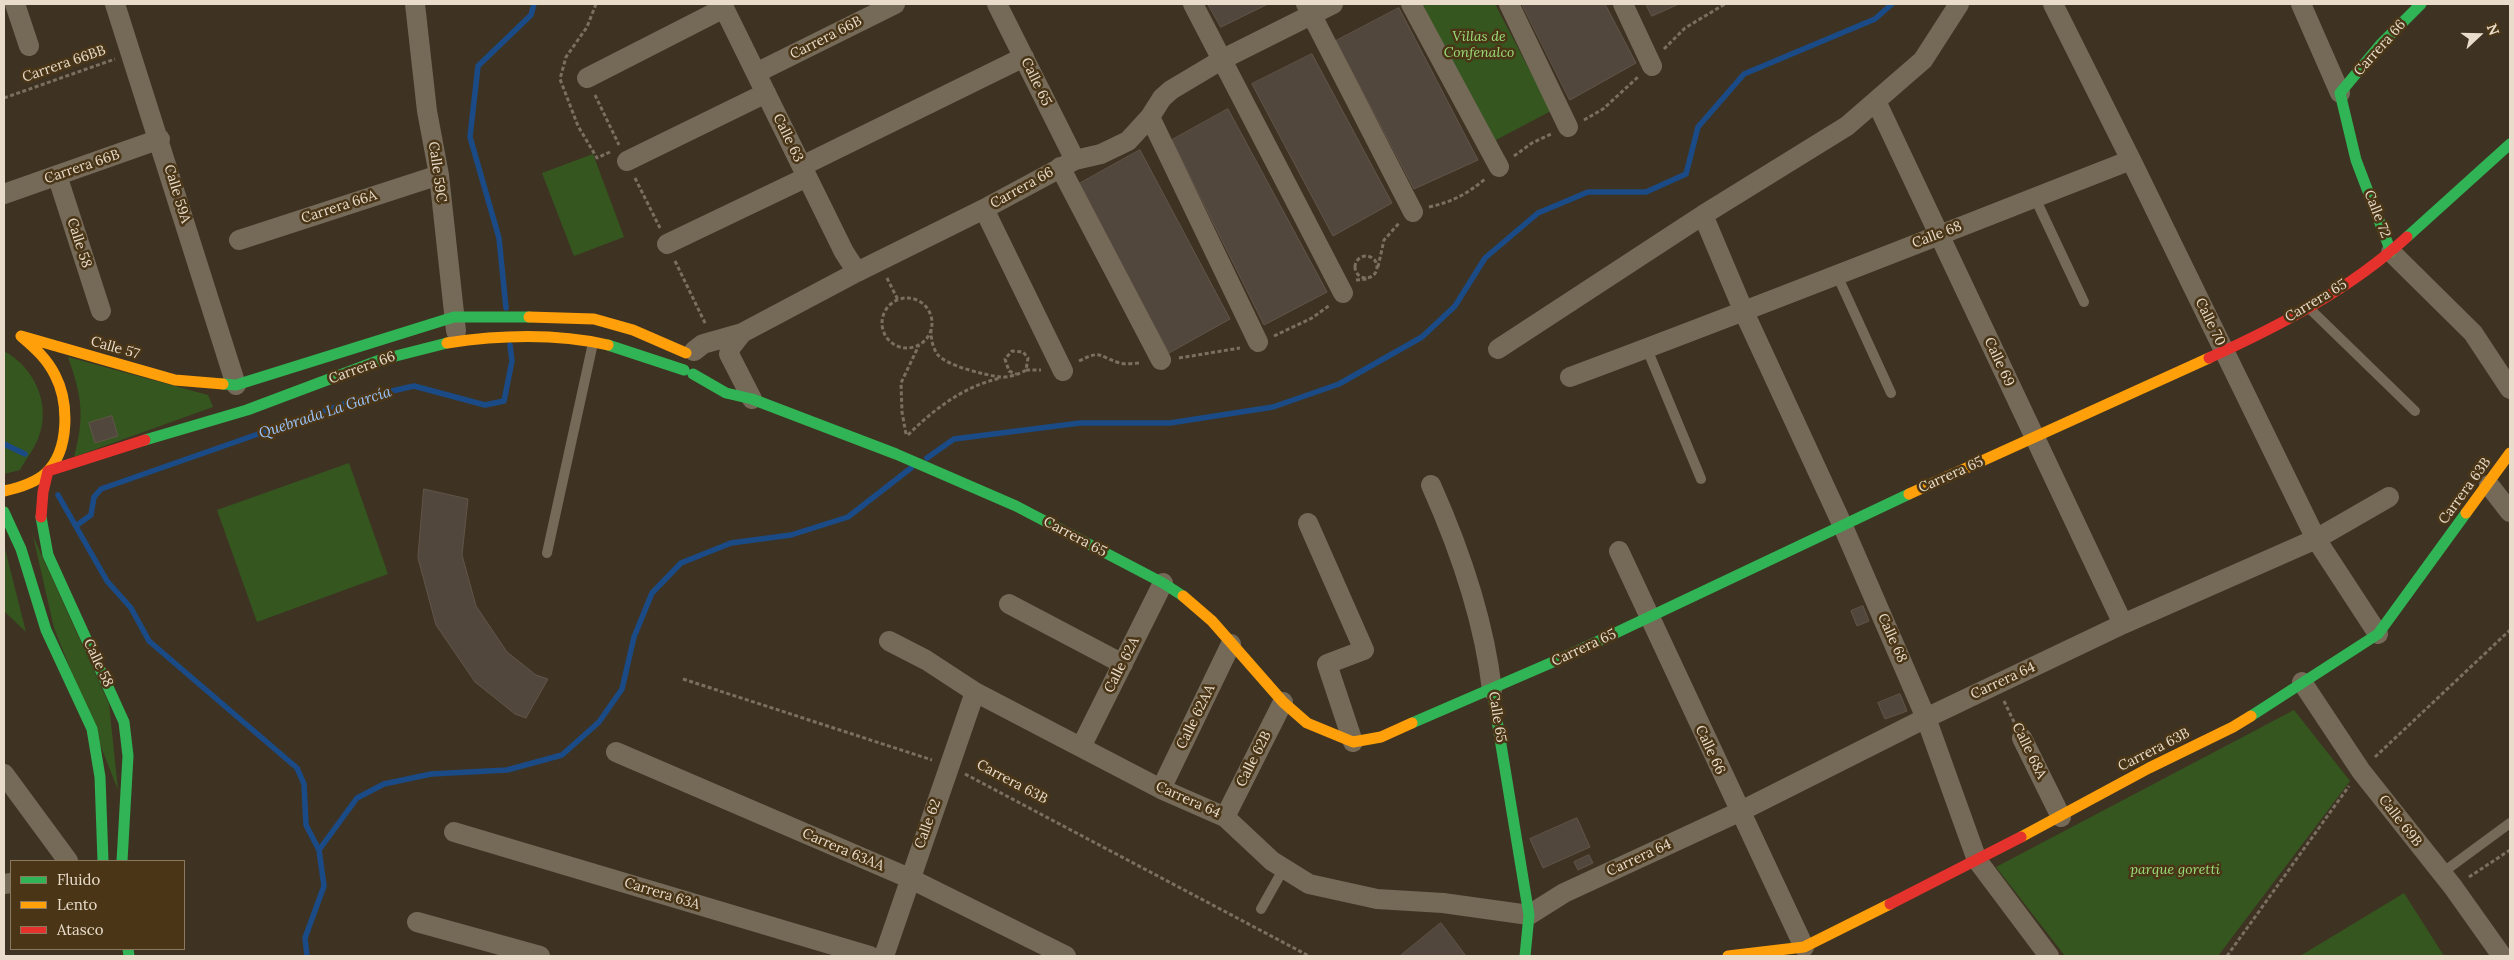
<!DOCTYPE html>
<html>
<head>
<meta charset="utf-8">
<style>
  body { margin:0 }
  #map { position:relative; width:2514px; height:960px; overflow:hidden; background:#3e3323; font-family:Lora,serif }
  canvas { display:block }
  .frame { position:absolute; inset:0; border:5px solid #e9dccb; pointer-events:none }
  .legend { position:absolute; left:10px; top:860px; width:175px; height:90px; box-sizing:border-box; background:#4a3617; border:1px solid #8a785f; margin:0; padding:6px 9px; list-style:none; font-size:15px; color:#e9dccb }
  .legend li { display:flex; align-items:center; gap:10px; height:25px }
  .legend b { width:25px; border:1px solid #8a785f }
  .north { position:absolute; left:2454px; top:10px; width:50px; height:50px; -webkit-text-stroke:4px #4a3617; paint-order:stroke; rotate:69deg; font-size:14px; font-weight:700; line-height:20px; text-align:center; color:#e9dccb }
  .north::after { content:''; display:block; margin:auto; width:18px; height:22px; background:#e9dccb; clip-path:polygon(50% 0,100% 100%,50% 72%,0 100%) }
</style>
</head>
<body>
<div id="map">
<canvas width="2514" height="960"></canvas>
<div class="frame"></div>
<ul class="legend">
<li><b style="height:6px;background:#30b455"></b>Fluido</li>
<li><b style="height:6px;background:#ff9f0a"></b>Lento</li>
<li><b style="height:6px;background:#e5322d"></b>Atasco</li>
</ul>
<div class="north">N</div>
</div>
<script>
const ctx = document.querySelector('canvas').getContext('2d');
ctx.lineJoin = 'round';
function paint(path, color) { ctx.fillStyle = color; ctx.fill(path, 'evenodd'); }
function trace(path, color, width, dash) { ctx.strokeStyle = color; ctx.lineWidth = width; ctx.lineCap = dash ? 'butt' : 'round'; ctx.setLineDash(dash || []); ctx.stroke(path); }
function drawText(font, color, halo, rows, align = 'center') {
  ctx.font = font + ' Lora,serif'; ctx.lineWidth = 5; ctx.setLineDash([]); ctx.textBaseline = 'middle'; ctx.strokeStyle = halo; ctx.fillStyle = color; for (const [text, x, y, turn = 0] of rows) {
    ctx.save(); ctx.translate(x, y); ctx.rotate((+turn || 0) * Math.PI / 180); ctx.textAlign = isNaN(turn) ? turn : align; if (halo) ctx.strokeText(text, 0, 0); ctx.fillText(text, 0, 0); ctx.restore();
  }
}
const green = new Path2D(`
  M1423,4h72l56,107 -57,30 -74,-136z
  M593,154l31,83 -50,19 -32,-83z
  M4,351c30,16 47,53 35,85 -4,12 -13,23 -19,34l-16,4z
  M68,357l140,38 5,12 -139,50c11,-41 8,-60 -6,-100z
  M349,463l39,111 -131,48 -40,-112z
  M33,536l76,168 9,86 -64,-162z
  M4,545l22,87 -22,-21z
  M2294,710l56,71 -132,175h-153l-69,-89z
  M2404,893l40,63h-144z`);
const stream = new Path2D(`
  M506,308l-7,-70 -29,-101 8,-71 53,-51 3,-11
  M4,444l21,10
  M927,458l27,-19 126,-16h90l103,-16 66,-23 83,-47 33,-31 30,-48 53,-45 50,-21h58l40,-18 12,-47 46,-53 131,-55 17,-15
  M58,495l49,86 24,27 18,33 148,127 7,16 2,41 13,25 5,36 -19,52 2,18
  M77,525l14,-10 3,-18 7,-8 260,-91 53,-12 71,19 19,-4 8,-40 -2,-16
  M319,850l38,-52 27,-14 47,-10 76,-4 55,-15 37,-33 23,-33 12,-52 18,-44 29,-30 50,-20 60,-8 57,-18 63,-49`);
const building = new Path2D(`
  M1208,4h60l-47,23z
  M1522,4h83l31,59 -66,37z
  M1646,4h33l-27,12z
  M1399,8l79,152 -64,29 -78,-148z
  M1312,54l80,149 -59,33 -81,-152z
  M1228,109l99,183 -63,33 -92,-185z
  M1140,150l90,169 -61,34 -90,-169z
  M112,416l6,20 -23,7 -6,-20z
  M424,489l44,10 -6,56 14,51 31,46 29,23 12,4 -22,39 -11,-4 -40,-32 -39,-57 -18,-67z
  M1863,606l6,15 -12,5 -6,-15z
  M1900,694l7,17 -22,8 -7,-16z
  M1577,818l13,29 -47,21 -13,-29z
  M1589,855l4,8 -15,7 -4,-8z
  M1441,923l25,33h-66z`);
const path = new Path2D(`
  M596,4l-9,23 -21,30 -6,22 18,47 19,32 13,-6
  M1664,49l21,-21 40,-24
  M595,95l24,50
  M4,98l111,-39
  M1584,120l19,-11 35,-32
  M1514,156l18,-13 19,-9
  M635,178l25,50
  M1429,207c23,-5 38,-13 56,-28
  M1355 267a11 11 0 1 1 22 0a11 11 0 1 1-22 0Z
  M675,261l31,64
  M1378,267l6,-27 16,-18
  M887,278l11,22
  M1356,280l11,-1
  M882 323a25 25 0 1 1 50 0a25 25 0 1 1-50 0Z
  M931,329c0,9 1,18 7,26 9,11 48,20 62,22 7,1 20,-3 26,-7l2,-12 -5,-6 -11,-1 -7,8 4,12 7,3
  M1274,336l38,-18 18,-13
  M1179,358l61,-10
  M1079,361c23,-12 20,-4 41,2 6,2 15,0 21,0
  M1026,370h15
  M906,434l-4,-22 -1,-29 18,-38
  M908,435c26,-26 56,-49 93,-57
  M683,679l249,81
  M2004,701l10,21
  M2375,757l135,-127
  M965,774l344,182
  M2469,877l41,-27
  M2227,956l122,-170`);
const lane = new Path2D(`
  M2035,198l49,104
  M1837,275l54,118
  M2310,309l105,102
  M1647,349l54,130
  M547,553l46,-210
  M2442,873l68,-50
  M1261,909l23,-41`);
const street = new Path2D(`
  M15,4l14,42
  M115,4l121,381
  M415,4l12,107 12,64 17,156
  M722,4l122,248 13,20
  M997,4l78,156
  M1193,4l150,289
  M1306,4l107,208
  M1411,4l88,163
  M1509,4l59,123
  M1623,4l29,62
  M2053,4l78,156 185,379 62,95
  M2301,4l39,89
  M756,73l139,-69
  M587,78l137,-70
  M1876,101l247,523
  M1150,117l108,225
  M627,161l139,-68
  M802,166l222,-109
  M1060,167l101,193
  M57,175l44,136
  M4,194l156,-55
  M984,209l79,162
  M1703,215l41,97 98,212 84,194 51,142 72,96
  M239,240l200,-65
  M667,244l140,-67
  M2391,252l82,81 37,56
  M742,333l-11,14 -2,7 23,45
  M1498,349l205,-134 144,-89 76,-66 36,-56
  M694,351l9,-7 39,-11 115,-61 127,-63 91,-49 26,-6 27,-13 22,-24 12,-19 9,-8 52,-31 110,-55
  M1570,377c188,-70 374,-144 561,-217
  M1431,485c29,65 53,134 61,205
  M2489,485l21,27
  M1308,523l56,127 -37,14 26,78
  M1619,551l185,396
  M1009,604l114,60
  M889,641l37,19 49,32 186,97 64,28 47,44 37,23 68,15 66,4 86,12 35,-22 175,-81 187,-94 197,-94 193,-85 73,-42
  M2302,682l59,89 92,116 49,69
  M2022,738l39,79
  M1081,747l82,-164
  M616,752l293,126 157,78
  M4,774l64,87
  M1161,789l70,-145
  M1225,817l58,-115
  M454,832l416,124
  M4,884l7,-1
  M417,922l123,34
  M884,956l91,-264`);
const fast = new Path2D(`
  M2407,237l103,-93
  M2391,252l-35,-92 -16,-67 40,-48 41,-41
  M608,345l76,25
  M693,374l33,19 26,6 144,55 120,52 147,77 20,13
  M223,384l13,1 218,-68h75
  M145,440l102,-30 133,-50 67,-17
  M4,512l17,37 25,81 46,99 8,48 3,84
  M41,517l7,38 76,167 4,34 -6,105
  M1492,690l37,225 -4,41
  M2251,716l127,-82 88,-121
  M1412,723l157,-68 340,-161
  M128,949l1,7`);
const slow = new Path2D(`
  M529,317l65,2 39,11 53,23
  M21,336l154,44 48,4
  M447,343c53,-8 108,-10 161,2
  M4,491c14,-3 31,-8 42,-18 24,-23 23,-71 9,-98 -8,-16 -20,-27 -33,-38
  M1909,494l300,-136
  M2466,513l44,-60
  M1183,596l29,25 71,81 24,21 46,19 28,-5 31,-14
  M2021,837l128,-69 84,-41 18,-11
  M1728,956l76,-9 86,-43`);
const jam = new Path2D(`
  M2209,358c70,-32 140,-68 198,-121
  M41,517l2,-25 5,-21 97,-31
  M1890,904l131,-67`);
const parkNames = [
  ["Villas de",1479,37],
  ["Confenalco",1479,53],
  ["parque goretti",2175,870]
];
const streetNames = [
  ["Carrera 66B",826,38,-27],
  ["Carrera 66",2380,48,-48],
  ["Carrera 66BB",64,64,-19],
  ["Calle 65",1036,82,64],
  ["Calle 63",788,138,64],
  ["Carrera 66B",82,167,-19],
  ["Calle 59C",437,172,82],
  ["Carrera 66",1022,188,-29],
  ["Calle 59A",177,194,73],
  ["Carrera 66A",339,207,-18],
  ["Calle 72",2377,214,69],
  ["Calle 68",1937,235,-21],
  ["Calle 58",79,243,72],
  ["Carrera 65",2316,301,-31],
  ["Calle 70",2210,322,64],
  ["Calle 57",115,348,16],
  ["Calle 69",1999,362,65],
  ["Carrera 66",362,368,-20],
  ["Carrera 65",1951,475,-24],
  ["Carrera 63B",2465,491,-54],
  ["Carrera 65",1075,537,28],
  ["Calle 68",1892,638,66],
  ["Carrera 65",1584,648,-25],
  ["Calle 58",98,663,65],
  ["Calle 62A",1122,665,-63],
  ["Carrera 64",2003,681,-25],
  ["Calle 62AA",1196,717,-64],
  ["Calle 65",1497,717,81],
  ["Calle 66",1710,750,65],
  ["Carrera 63B",2154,750,-27],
  ["Calle 68A",2029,751,64],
  ["Calle 62B",1254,759,-63],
  ["Carrera 63B",1012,782,28],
  ["Carrera 64",1188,800,24],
  ["Calle 69B",2400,821,52],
  ["Calle 62",928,824,-70],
  ["Carrera 63AA",843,850,23],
  ["Carrera 64",1639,858,-25],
  ["Carrera 63A",662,894,17]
];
const waterNames = [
  ["Quebrada La García",325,413,-18]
];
paint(green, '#35561f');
trace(stream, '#1b4b86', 5.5);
paint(building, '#52473c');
trace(building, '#61554a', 1);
trace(path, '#7a6f60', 3, [4, 2.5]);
trace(lane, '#756958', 10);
trace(street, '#756958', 20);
trace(fast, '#30b455', 11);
trace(slow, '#ff9f0a', 11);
trace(jam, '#e5322d', 11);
drawText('italic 14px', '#99df77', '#4a3617', parkNames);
drawText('14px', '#e9dccb', '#4a3617', streetNames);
drawText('italic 15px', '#99c3fb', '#4a3617', waterNames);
</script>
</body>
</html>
